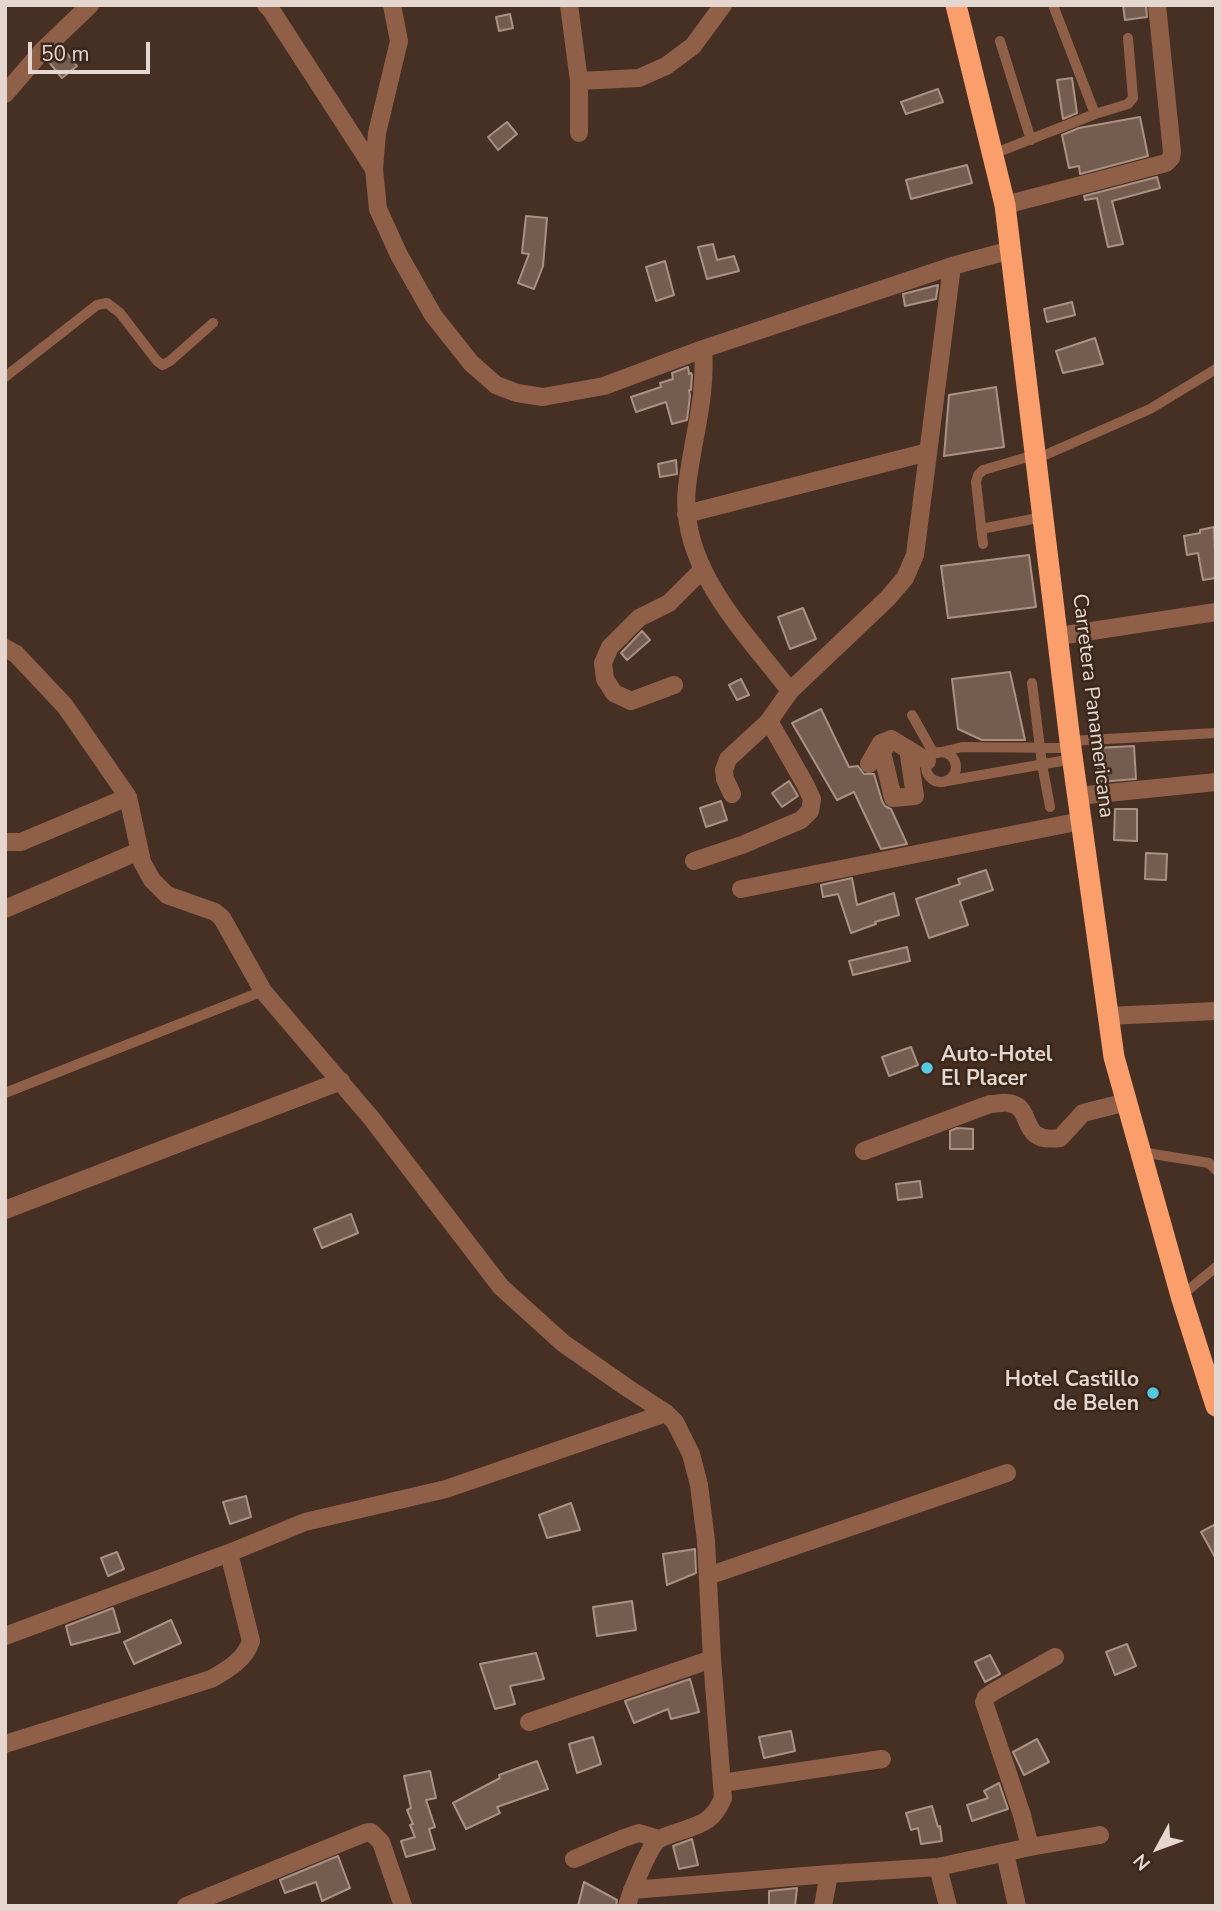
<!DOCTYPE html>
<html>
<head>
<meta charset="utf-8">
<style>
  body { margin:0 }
  #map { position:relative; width:1221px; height:1911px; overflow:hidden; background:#463024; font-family:"Nunito Sans",sans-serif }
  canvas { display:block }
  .frame { position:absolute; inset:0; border:7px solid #e5d7cf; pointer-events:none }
  .north { position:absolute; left:1123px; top:1813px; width:70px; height:70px; -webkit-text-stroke:5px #3b261a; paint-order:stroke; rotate:229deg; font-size:19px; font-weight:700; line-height:28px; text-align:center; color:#e5d7cf }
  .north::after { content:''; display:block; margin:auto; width:24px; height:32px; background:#e5d7cf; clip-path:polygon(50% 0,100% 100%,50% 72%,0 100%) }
  .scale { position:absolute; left:28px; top:42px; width:122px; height:32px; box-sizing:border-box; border:4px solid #e5d7cf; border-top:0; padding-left:9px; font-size:21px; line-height:24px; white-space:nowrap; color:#e5d7cf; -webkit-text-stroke:5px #3b261a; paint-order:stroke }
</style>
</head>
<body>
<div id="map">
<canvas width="1221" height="1911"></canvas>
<div class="frame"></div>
<div class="north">N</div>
<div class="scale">50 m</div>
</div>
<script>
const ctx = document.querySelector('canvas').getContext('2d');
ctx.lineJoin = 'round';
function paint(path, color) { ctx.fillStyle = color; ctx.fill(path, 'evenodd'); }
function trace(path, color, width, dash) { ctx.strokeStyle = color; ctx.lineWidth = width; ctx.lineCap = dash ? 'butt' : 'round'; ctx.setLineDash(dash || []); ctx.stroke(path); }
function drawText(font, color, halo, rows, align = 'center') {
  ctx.font = font + ' "Nunito Sans",sans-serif'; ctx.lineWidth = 5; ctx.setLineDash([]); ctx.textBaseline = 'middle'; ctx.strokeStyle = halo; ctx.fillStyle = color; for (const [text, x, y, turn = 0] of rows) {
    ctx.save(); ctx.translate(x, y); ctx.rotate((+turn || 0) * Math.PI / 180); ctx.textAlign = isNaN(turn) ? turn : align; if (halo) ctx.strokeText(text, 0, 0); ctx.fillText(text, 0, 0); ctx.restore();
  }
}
const building = new Path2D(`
  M1123,5h23l1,12 -22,3z
  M510,14l3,14 -14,3 -3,-14z
  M62,47l15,19 -15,12 -14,-17z
  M1072,78l5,35 -14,6 -6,-39z
  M938,89l5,13 -37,12 -5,-12z
  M1140,117l8,39 -68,18 -1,-8 -10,2 -7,-33 17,-7z
  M507,122l10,12 -19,16 -10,-13z
  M967,165l5,18 -61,16 -5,-19z
  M1157,177l3,11 -48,13 11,43 -15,3 -11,-49 -12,2 -1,-4z
  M526,216l21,2 -4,48 -9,23 -16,-6 11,-29 -7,-1z
  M713,244l4,16 17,-4 5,15 -32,8 -9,-32z
  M665,261l9,34 -18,6 -10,-34z
  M938,285l-2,14 -31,7 -2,-12z
  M1072,302l3,13 -28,7 -3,-13z
  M1095,338l8,26 -40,9 -7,-22z
  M688,367l1,7 2,-1 1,2 -1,15h-2l1,6 -3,24 -15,4 -6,-22 -30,10 -5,-15 30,-10 -1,-4 13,-4 -1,-6z
  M996,387l8,60 -60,9 5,-61z
  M676,460l1,14 -17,3 -2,-13z
  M1214,527l2,51 -13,2 -5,-27 -11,2 -3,-19 16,-3v-3z
  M1029,555l7,52 -88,11 -7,-52z
  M803,608l13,31 -26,10 -12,-32z
  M642,631l8,9 -23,20 -6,-7z
  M1010,672l15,68h-43l-24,-11 -6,-50z
  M741,679l8,16 -12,5 -8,-15z
  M821,709l28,58 9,-1 6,8h10l8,27 3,5 6,3 16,35 -26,5 -27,-57 -17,8 -45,-77z
  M1134,746l2,33 -37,3 -2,-34z
  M789,781l9,15 -16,11 -10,-14z
  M721,801l6,19 -21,7 -6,-19z
  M1115,809h22v32l-23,-1z
  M1146,853l21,1 -1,26 -21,-1z
  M986,870l7,20 -33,11 8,24 -39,13 -13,-39 44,-15 -2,-5z
  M852,878l5,27 37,-12 5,22 -24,7 1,2 -25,9 -13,-39 -15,3 -2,-12z
  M907,947l3,14 -57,14 -4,-14z
  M911,1047l7,18 -29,11 -7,-19z
  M957,1128l16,1v20h-23v-18z
  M920,1181l2,16 -24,3 -2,-16z
  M351,1214l7,19 -36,15 -8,-19z
  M246,1496l5,21 -21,7 -7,-22z
  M571,1503l9,27 -33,8 -8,-23z
  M1216,1524v35l-15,-27z
  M695,1549l1,24 -29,12 -4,-31z
  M117,1552l7,17 -16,7 -7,-18z
  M632,1601l4,29 -39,6 -4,-29z
  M113,1608l7,24 -49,13 -5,-19z
  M171,1620l10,23 -47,21 -10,-22z
  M1127,1644l9,22 -21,9 -9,-23z
  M536,1653l8,26 -34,7 5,18 -20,5 -15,-45z
  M990,1655l10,19 -15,8 -10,-20z
  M690,1679l9,33 -28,7 -3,-10 -34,14 -9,-22z
  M791,1731l4,20 -31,7 -5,-21z
  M593,1737l8,27 -24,9 -8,-29z
  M1037,1739l12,23 -25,13 -11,-23z
  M537,1761l11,28 -51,18 3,6 -34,16 -13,-26 47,-25 -1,-3z
  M430,1771l6,27 -10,2 9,27 -6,2 6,20 -29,8 -5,-16 14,-4 -5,-12 3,-1 -6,-14 4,-2 -7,-32z
  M999,1783l9,26 -36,12 -5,-16 21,-7 -4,-7z
  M932,1806l6,21 2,-1 2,15 -21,3 -3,-16 -7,2 -5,-17z
  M692,1839l6,26 -19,4 -6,-23z
  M338,1856l12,32 -28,13 -6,-19 -31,11 -5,-13z
  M584,1882l33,18 -1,6h-38z
  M797,1888l-2,18h-26v-15z`);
const lane = new Path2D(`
  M1000,41l31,99
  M1095,114l33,-10 5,-6 -5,-60
  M993,154l102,-40 -42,-109
  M5,377l92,-72 10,-2 13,10 37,48 6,4 7,-4 43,-38
  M1036,459l114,-50 66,-40
  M981,529l62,-12
  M983,544l-7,-62 2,-7 5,-5 52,-15
  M1032,683l10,81 8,43
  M912,715l22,39
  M1070,741l146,-8
  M926 767a15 15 0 1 1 30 0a15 15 0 1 1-30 0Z
  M938,753l24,-6 109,1
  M947,781l126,-22
  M5,1093l258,-102
  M1141,1152l68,11 7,7
  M1181,1296l35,-29`);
const street = new Path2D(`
  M266,5l5,5 103,159 4,40 21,46 34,60 38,48 25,22 21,8 26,4 61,-11 99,-37 249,-83 59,-16
  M569,5l10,76
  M5,94l38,-44 47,-45
  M579,133v-52l60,-3 27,-12 27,-20 30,-41
  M374,169l3,-36 22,-92 -7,-36
  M1005,205l161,-42 5,-5 1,-6 -15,-147
  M703,349c4,47 -11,92 -16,138 -9,80 58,145 103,204
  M686,514l242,-62
  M1059,636l157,-24
  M5,648l11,6 49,52 63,91 14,65 10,18 15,15 48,17 7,6 41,73 109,128 129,168 62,56 63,44 40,26 9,9 16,32 8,31 7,56 6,118 11,139c-11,27 -26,27 -51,36 -5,2 -11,3 -15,7 -9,8 -26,51 -30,65
  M674,685l-43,16 -17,-8 -9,-14 -2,-16 7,-16 29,-29 30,-15 33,-33
  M891,739l-9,13 11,46 22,-2 -7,-47
  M869,764l12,-21 10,-4 36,22
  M732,794l-7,-15 -1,-9 4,-11 41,-38 21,-30 98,-93 17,-20 10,-23 37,-289
  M1078,796l138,-14
  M5,842h16l107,-45
  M694,861l48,-16 59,-25 9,-9 2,-12 -7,-15 -36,-63
  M741,889l340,-68
  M5,909l134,-58
  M1108,1016l108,-5
  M864,1151l126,-47c6,0 13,-2 18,-1 28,3 8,41 52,35l23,-25 44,-11
  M5,1210l336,-129
  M708,1576l299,-103
  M5,1636l224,-83 76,-31 141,-33 220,-76
  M529,1722l183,-63
  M5,1744l206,-65c16,-9 34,-19 40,-38l-22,-88
  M722,1783l160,-24
  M1030,1847l-8,-32 -38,-113 2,-5 7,-5 62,-35
  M1005,1853l12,53
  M574,1859l50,-21 15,-5 20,6
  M938,1867l10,39
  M632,1890l197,-16 109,-7 92,-20 70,-12
  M186,1906l179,-73 6,-1 10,10 22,64
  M823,1906l6,-32`);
const highway = new Path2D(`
  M956,5l49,200 65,536 44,316 67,239 35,110`);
const markers = [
  [927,1068,7,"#56c9e1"],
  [1153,1393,7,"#56c9e1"]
];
const streetNames = [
  ["Carretera Panamericana",1092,706,83]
];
const poiNames = [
  ["Auto-Hotel",941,1056],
  ["El Placer",941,1080],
  ["Hotel Castillo",1139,1381,"right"],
  ["de Belen",1139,1405,"right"]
];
paint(building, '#745c4f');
trace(building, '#ab9183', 2);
trace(lane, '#8f6047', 10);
trace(street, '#8f6047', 18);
trace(highway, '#fa9e6c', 21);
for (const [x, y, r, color] of markers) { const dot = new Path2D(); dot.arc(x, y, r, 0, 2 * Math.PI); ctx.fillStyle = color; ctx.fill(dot); trace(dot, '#3b261a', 2.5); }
drawText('21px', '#e5d7cf', '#3b261a', streetNames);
drawText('bold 21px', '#e5d7cf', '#3b261a', poiNames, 'left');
</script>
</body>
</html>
